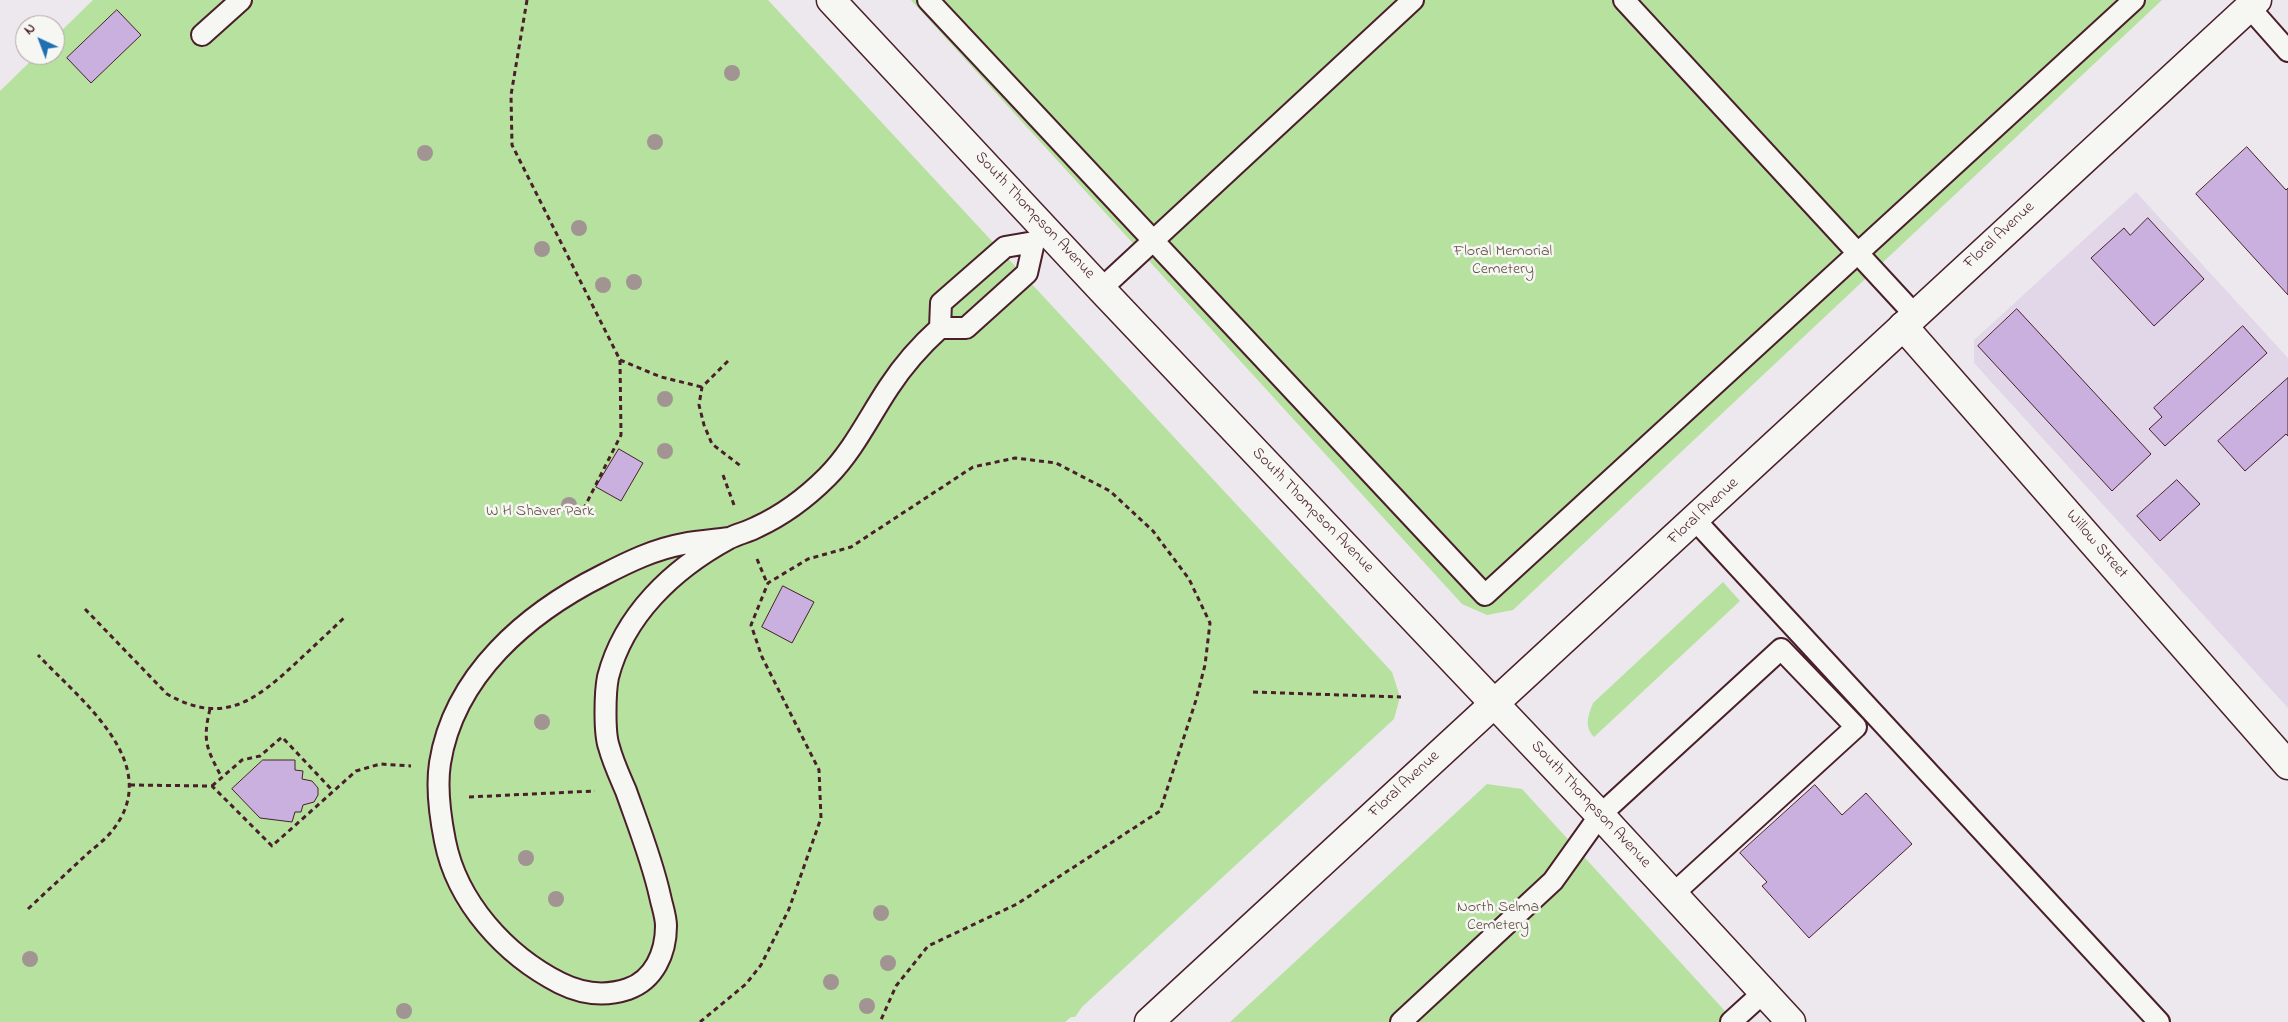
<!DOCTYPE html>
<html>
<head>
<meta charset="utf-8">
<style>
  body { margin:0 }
  #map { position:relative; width:2288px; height:1022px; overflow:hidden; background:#ede8ee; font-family:"Indie Flower",sans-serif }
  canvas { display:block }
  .north { position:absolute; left:15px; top:15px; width:50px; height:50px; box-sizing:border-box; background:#f6f6f2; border:1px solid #b1a0a2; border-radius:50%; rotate:317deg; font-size:14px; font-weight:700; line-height:20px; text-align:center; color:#4a1f2b }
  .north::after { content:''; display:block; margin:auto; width:18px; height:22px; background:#1f6fb2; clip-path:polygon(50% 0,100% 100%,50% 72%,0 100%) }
</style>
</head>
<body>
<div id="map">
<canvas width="2288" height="1022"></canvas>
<div class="north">N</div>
</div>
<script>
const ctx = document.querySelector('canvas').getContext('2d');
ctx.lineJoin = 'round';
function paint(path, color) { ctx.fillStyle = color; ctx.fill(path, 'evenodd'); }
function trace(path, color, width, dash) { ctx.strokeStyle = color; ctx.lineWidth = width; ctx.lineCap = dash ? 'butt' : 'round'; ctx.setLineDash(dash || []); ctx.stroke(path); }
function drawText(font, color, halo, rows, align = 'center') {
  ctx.font = font + ' "Indie Flower",sans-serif'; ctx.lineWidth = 5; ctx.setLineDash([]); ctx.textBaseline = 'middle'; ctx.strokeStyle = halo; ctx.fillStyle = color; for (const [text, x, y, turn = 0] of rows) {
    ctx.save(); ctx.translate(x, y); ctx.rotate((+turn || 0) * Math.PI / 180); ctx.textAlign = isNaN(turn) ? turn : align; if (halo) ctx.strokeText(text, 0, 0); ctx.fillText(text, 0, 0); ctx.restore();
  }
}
const built = new Path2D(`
  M2136,192l152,166v350l-314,-345v-23z`);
const green = new Path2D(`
  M93,0h675l624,672 8,25 -6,22 -312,288 -7,10h-4l-6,5h-1065v-931l37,-36h18v-18z
  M911,0h1251l-649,610 -26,5 -25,-11z
  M1723,582l17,19 -146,136c-10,-11 -6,-21 -1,-34z
  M1487,784l35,5 213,233h-505z`);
const building = new Path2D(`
  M117,10l24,25 -50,48 -24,-25z
  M2247,147l39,43 2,-2v107l-92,-101z
  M2148,218l56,61 -50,47 -63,-68 33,-30 6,7z
  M2017,309l134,145 -39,37 -134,-145z
  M2243,326l24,27 -102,93 -16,-17 13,-12 -8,-9z
  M2288,378v58l-2,-2 -41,37 -27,-30z
  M619,449l24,14 -22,38 -25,-14z
  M2177,480l23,24 -40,37 -23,-25z
  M783,586l31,16 -22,41 -30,-16z
  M263,760h32v10l8,1 -1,8 10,2 6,7v7l-4,7 -11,3 -2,7h-6l-3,10 -32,-4 -28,-29z
  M1815,785l27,30 24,-22 46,51 -103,94 -47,-52 5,-4 -27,-29z`);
const path = new Path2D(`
  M527,0l-16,95 1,50 108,215 1,75 -41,81
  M620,360l41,17 41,10
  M728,361l-26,26 -3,18 5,20 8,19 30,23
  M723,475l11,30
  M757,559l10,24
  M85,609l82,85c56,32 88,7 130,-32 16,-15 32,-30 48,-45
  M1253,692l148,5
  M210,709c-8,33 -3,40 12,69
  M130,785l82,1 60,60 84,-75 24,-7 31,2
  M212,786l30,-26 18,-4 22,-19 50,53
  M469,797l126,-6
  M28,909c20,-19 40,-37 59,-55 8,-7 18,-14 25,-23 54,-67 -32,-131 -74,-176
  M700,1022l46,-38 15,-19 28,-56 32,-91 -2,-48 -57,-113 -11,-32 17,-42 40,-24 43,-12 122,-80 42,-9 41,5 54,28 43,40 36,48 21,44 -5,42 -9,35 -36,111 -143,93 -89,42 -32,40 -16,36`);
const service = new Path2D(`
  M928,0l557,595 649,-595
  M1624,0l291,315
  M2249,7l39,44
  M202,35l39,-35
  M1101,289l312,-289
  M1695,520l464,502
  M730,538c-16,2 -32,3 -47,6 -28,5 -55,18 -80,31 -76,38 -149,100 -163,188 -4,26 0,53 5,78 12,61 60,114 115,142 22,11 44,14 68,6 26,-9 38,-36 38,-63 0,-10 -4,-20 -6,-30 -8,-36 -22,-71 -34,-105 -6,-14 -13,-29 -17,-44 -5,-14 -4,-55 -1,-70 16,-62 65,-108 120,-138 9,-5 20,-7 29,-12 26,-12 50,-30 70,-50 26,-26 42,-60 62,-90 15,-23 31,-41 51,-59h26l61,-55 7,-31 -29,5 -64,56 -1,25
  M1401,1022l152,-141 47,-66 181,-166 75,78 -183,167
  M1731,1022l33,-30`);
const minor = new Path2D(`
  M831,0l270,289 499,526 191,207
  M1903,326l385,439`);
const secondary = new Path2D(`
  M1149,1022l1108,-1022`);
const trees = [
  [732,73],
  [655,142],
  [425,153],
  [579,228],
  [542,249],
  [634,282],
  [603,285],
  [665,399],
  [665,451],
  [569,505],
  [542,722],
  [526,858],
  [556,899],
  [881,913],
  [30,959],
  [888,963],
  [831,982],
  [867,1006],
  [404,1011]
];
const streetNames = [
  ["South Thompson Avenue",1034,216,47],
  ["Floral Avenue",2000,236,-43],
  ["South Thompson Avenue",1312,511,46],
  ["Floral Avenue",1704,512,-43],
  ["Willow Street",2096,545,49],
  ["Floral Avenue",1405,785,-43],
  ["South Thompson Avenue",1590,805,47]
];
const parkNames = [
  ["Floral Memorial",1503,252],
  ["Cemetery",1503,270],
  ["W H Shaver Park",540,512],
  ["North Selma",1498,908],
  ["Cemetery",1498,926]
];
paint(built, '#e2d7e9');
paint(green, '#b6e19f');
paint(building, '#cab0de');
trace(building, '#4a1f2b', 1);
trace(service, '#4a1f2b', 24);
trace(minor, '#4a1f2b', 31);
trace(secondary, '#4a1f2b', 31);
trace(path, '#4a1f2b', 3, [5, 4]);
trace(service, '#f6f6f2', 20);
trace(minor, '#f6f6f2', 28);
trace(secondary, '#f6f6f2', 28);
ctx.fillStyle = '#a29493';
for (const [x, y] of trees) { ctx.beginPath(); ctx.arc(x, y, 8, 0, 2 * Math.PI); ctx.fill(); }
drawText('16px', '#4a1f2b', '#f6f6f2', streetNames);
drawText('16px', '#655048', '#f6f6f2', parkNames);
</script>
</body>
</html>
